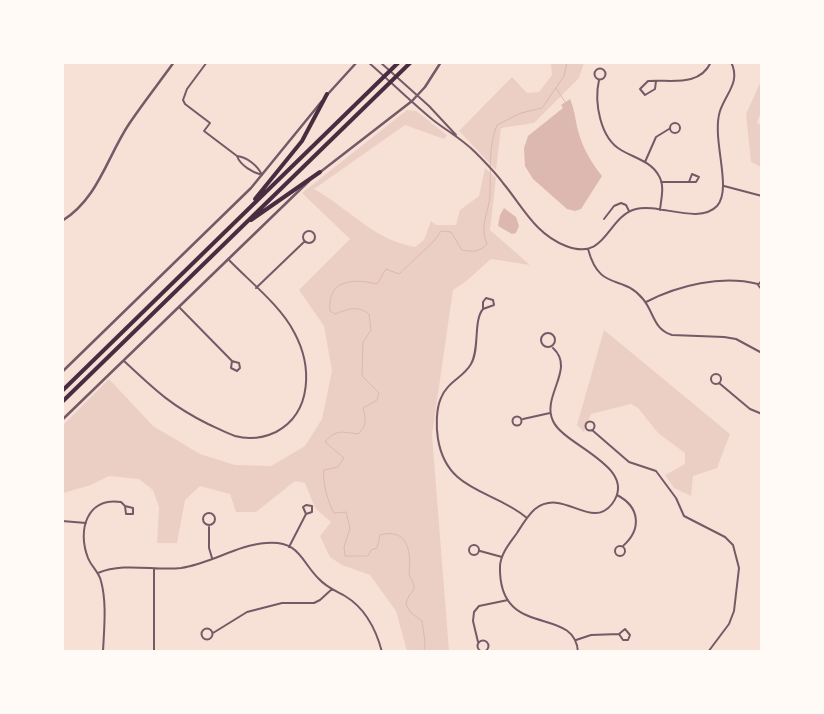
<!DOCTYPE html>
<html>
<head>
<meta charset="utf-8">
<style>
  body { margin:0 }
  #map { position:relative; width:824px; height:714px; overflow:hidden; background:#f7e1d7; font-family:Lato,sans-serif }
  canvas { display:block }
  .frame { position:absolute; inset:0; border:64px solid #fffaf5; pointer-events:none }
</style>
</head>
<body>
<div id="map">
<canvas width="824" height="714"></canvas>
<div class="frame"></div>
</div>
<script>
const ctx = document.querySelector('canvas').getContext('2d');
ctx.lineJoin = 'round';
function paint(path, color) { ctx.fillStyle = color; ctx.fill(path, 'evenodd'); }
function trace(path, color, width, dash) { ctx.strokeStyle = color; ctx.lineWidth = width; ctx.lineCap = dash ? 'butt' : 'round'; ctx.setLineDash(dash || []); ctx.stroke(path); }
const green = new Path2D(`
  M551,63h33l-5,15 -45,45 -33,5 -5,42 -37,-39 53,-54 15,16 12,-1 13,-17z
  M761,81v31l-4,11 4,2v42l-10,-5 -5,-48z
  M407,110l9,1 31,24 -3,4 -39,-14 -91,64c36,20 58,50 101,58l9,-7 7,-19 5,4h20l4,-15 19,-14 6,-28 11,10 -6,52 40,35 -39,-6 -27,24 -11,7 -21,145 17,216h-42l-11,-40 -26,-36 -28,-10 -12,-8 -10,-21 11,-14 -16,-14 -10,-25 -10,-2 -39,31h-20l-6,-18 -30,-8 -15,14 -8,43h-20l2,-36 -6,-17 -14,-11 -30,-3 -18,9 -28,8v-68l46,-46 44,47 47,28 35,11 36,1 34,-20 17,-27 10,-48 -8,-45 -25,-36 51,-51 -48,-46z
  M604,330l126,104 -13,34 -24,8 -2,20 -17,-8 -9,-13 20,-11v-11l-27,-20 -20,-25 -7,-4 -40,10 -7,18 -7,-7z`);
const water = new Path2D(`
  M570,99c6,14 5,24 10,38 4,13 13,28 22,39l-21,33 -6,2 -8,-2 -34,-30 -8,-13 -1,-18 4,-12 35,-28 -2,-3z
  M504,208l12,9 3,9 -3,7 -4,1 -14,-8 2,-11z`);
const stream = new Path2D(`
  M556,88l9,14
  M424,652l1,-10 -3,-21 -12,-9 -4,-8c4,-17 14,-10 3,-29 2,-20 1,-48 -29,-40l-3,13 -6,2 -3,6h-23l-1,-9 6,-19 -4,-16 -12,1c-6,-11 -12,-31 -10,-43l14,-3 6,-9 -19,-16c10,-13 18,-10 33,-8 9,-8 8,-14 5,-26l14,-8 2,-7 -17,-17 1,-34 8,-12 -2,-16c-12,-9 -21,-5 -34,0l-5,-3c-3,-31 22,-33 47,-27l9,-15 13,5 35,-33 7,-10 10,1 11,18c10,2 18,2 25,-6 -8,-19 2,-31 3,-50 1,-23 -2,-47 7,-69l24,-12 21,-5 22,-32 3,-14`);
const minor = new Path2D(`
  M207,62l-20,27 -4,11 2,4 25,19 -6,8 33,25
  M368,62c22,19 43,40 65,58 14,11 29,19 42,32 10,10 20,20 28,31 20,24 32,51 63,63 41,16 40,-29 70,-37 23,-6 63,16 81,-3 16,-18 -6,-67 3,-95 6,-18 21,-29 11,-49
  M380,62l49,44 27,29
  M594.5 74a5.5 5.5 0 1 1 11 0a5.5 5.5 0 1 1-11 0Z
  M599,80c-5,22 1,58 22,70 13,8 30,11 38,26 6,10 2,23 1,34
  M656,81l-1,8 -10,6 -5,-6 8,-8c21,-2 51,7 63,-19
  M670 128a5 5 0 1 1 10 0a5 5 0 1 1-10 0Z
  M237,156c10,1 21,10 25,19 -9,-2 -22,-10 -25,-19z
  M645,162l11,-25 13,-8
  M661,182h35l3,-5 -7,-3 -3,8
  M724,186l38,10
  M604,219l10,-13 7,-3 5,2 3,6
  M303 237a6 6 0 1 1 12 0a6 6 0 1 1-12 0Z
  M588,249c12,44 34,24 55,50 11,13 10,30 29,36l52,2 12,2 26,14
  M762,280l-4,5 4,5
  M256,288l49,-47
  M486,298l7,2 1,5 -11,4v-7z
  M646,302c33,-17 75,-27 112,-18
  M179,307l53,54 7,2 1,5 -3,3 -6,-3 1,-7
  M483,309c-10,12 -3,40 -12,55 -8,14 -24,18 -30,34 -5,11 -5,29 -3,41 9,54 55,50 89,79
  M541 340a7 7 0 1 1 14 0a7 7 0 1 1-14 0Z
  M553,348c23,21 -12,48 0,73 11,25 87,46 59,83 -21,27 -49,-17 -77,5 -7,6 -13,16 -18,24 -7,10 -16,20 -17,33 -2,75 75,38 78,86
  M124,361c30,28 46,44 84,63 9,4 18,9 27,12 14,4 28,2 41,-4 37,-20 36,-67 18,-100 -13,-26 -46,-52 -66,-73
  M711 379a5 5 0 1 1 10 0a5 5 0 1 1-10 0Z
  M719,383l31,26 12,5
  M512.5 421a4.5 4.5 0 1 1 9 0a4.5 4.5 0 1 1-9 0Z
  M523,419l27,-6
  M585.5 426a4.5 4.5 0 1 1 9 0a4.5 4.5 0 1 1-9 0Z
  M592,430l37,32 27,9 20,27 8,18 41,21 8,8 6,23 -5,43 -5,13 -21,28
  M617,495c23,12 25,34 6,51
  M125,506l8,2v6h-7z
  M203 519a6 6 0 1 1 12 0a6 6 0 1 1-12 0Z
  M62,521l24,2
  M209,527v21l3,10
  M469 550a5 5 0 1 1 10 0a5 5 0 1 1-10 0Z
  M615 551a5 5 0 1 1 10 0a5 5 0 1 1-10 0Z
  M289,547l17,-33 -3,-7 3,-2 6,1v6l-6,2
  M480,551l22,6
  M98,573c26,-11 56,-2 83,-5 29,-4 56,-23 85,-25 34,-3 35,19 53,36 7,8 17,12 26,17 20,12 31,33 37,56
  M201.5 634a5.5 5.5 0 1 1 11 0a5.5 5.5 0 1 1-11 0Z
  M213,633l34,-21 35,-9h32l6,-3 12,-11
  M576,640l15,-5 28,-1 6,-5 5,6 -2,5h-5l-4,-6
  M477.5 646a5.5 5.5 0 1 1 11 0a5.5 5.5 0 1 1-11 0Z
  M478,642l-5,-21 1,-9 5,-6 29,-6
  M103,652c1,-23 4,-49 -2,-71 -2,-9 -10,-15 -13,-23 -11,-28 -1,-61 33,-56l4,4
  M154,652v-83`);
const tertiary = new Path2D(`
  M327,95l30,-33
  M319,173l93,-72 13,-14 16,-25
  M62,221c36,-22 45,-64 67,-97 14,-21 30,-41 45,-62
  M62,372l189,-184 71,-87
  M62,420l247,-239`);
const motorway = new Path2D(`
  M255,199l47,-58 25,-47
  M251,220l69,-48
  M62,391l337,-329
  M62,402l349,-340`);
paint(green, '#ebcfc5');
paint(water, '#dcb8b0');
trace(stream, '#dcb8b0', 1);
trace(minor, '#755966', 2);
trace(tertiary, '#755966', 2.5);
trace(motorway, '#4a2c40', 4);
</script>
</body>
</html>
